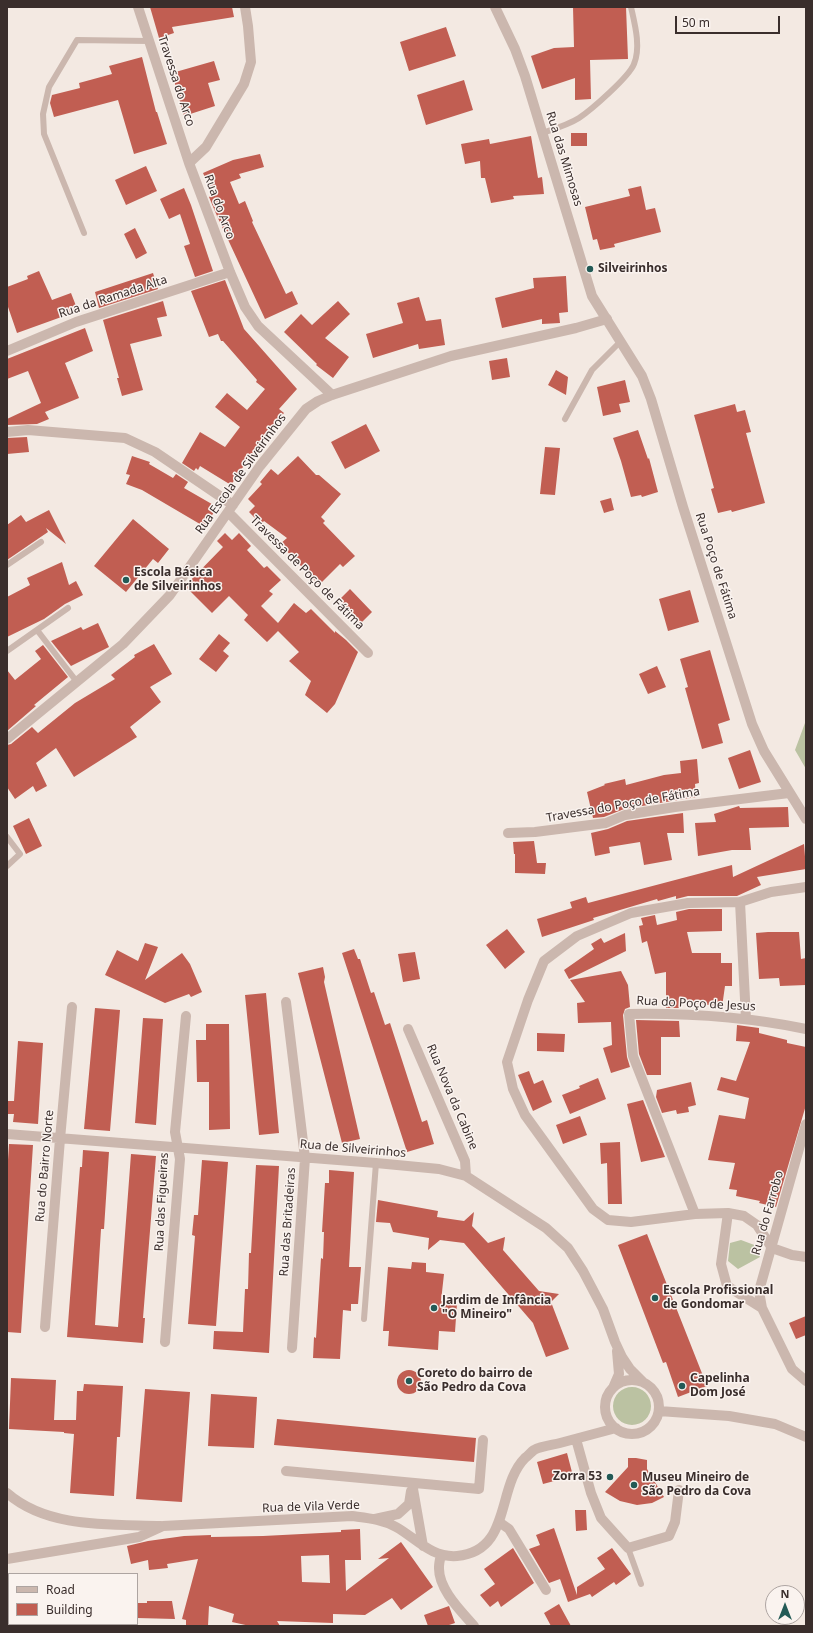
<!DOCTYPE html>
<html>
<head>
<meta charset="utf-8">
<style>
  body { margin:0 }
  #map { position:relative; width:813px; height:1633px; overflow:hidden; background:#f3e9e2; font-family:"Noto Sans",sans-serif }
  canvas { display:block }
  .frame { position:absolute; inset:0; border:8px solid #3a2e2c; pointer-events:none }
  .legend { position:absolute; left:8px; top:1573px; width:130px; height:52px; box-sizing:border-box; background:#faf3ef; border:1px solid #ada4a1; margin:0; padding:5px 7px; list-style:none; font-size:12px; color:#3a2e2c }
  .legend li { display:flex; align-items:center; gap:8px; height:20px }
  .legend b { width:20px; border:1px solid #ada4a1 }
  .north { position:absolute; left:765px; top:1585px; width:40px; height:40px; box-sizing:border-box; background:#faf3ef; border:1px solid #ada4a1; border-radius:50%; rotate:0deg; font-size:11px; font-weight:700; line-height:16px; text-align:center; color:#3a2e2c }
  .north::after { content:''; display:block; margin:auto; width:14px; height:18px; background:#235a56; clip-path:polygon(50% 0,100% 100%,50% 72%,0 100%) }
  .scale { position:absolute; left:675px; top:16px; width:105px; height:18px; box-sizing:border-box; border:2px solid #3a2e2c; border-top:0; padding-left:5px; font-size:12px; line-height:14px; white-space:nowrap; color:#3a2e2c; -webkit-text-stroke:3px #faf3ef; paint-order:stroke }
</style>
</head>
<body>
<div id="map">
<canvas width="813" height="1633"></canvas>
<div class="frame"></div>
<ul class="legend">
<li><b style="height:5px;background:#cbb7ae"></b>Road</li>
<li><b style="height:11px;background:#c15e52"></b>Building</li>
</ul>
<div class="north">N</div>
<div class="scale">50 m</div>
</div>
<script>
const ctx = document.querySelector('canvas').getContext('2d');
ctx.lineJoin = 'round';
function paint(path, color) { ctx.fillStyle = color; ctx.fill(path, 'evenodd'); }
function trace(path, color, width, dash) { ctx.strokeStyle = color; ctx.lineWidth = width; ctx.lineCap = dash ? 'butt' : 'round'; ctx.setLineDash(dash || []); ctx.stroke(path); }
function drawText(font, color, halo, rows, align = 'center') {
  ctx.font = font + ' "Noto Sans",sans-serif'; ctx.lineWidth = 3; ctx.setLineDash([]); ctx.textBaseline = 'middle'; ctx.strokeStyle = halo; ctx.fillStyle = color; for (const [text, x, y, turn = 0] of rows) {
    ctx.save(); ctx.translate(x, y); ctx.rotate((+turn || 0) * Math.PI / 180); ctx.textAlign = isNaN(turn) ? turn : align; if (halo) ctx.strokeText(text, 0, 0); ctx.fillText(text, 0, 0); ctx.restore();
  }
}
const green = new Path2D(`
  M806,722v47l-11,-19 10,-27z
  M741,1240l16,6 3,11 -22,12 -10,-8 2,-18z
  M613 1406a19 19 0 1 1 38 0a19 19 0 1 1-38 0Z`);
const building = new Path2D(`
  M150,7h82l2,10 -62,10 2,6 -15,5z
  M573,7h53l2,52 -38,1 1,39 -16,1v-22l-33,11 -11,-33 23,-8 20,-1z
  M446,27l10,29 -47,15 -9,-29z
  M142,57l14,55h1l10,32 -33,10 -16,-54 -64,17 -4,-14 2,-8 28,-7 -1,-5 33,-9 -3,-8z
  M214,61l6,19 -12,3 7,23 -31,10 -12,-43z
  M464,80l9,30 -47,15 -9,-30z
  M571,133h16v13h-16z
  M531,136l7,42 4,-1 2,17 -31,2 1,3 -23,4 -6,-25h-4l-1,-17 -15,3 -4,-20 28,-5 1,5z
  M260,154l4,13 -25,7 2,4 -11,4 9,22 6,-3 8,20 -1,1 34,72 6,-3 6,13 -33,15 -48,-103 -8,-19 4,-2 -10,-22 30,-13z
  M146,166l11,25 -31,14 -11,-25z
  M641,186l5,24 9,-2 6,24 -47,12 1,3 -15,3 -3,-11 -4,1 -8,-33 45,-11 -2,-7z
  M184,188l7,17 22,66 -18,6 -11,-31 6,-2 -10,-30 -11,5 -9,-20z
  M135,228l12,25 -11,6 -12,-25z
  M39,271l13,29 19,-7 7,18 -61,22 -10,-29v-17l21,-8 -1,-3z
  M153,273l5,16 -59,19 -4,-16z
  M566,276l2,36 -9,1 1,10 -18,1v-5l-40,9 -7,-30 39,-10 -1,-10z
  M225,280l19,49 53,60 -18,20 5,4 -14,16 -1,-1 -38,57 -31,-19 -2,4 -2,-2 -2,3 -12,-8 18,-31 25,15 15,-20 -25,-20 12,-14 20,17 18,-21 -9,-7 1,-2 -34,-39h-2l-3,-7 -9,3 -18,-46z
  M419,297l7,24 15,-2 4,26 -26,4 -1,-5 -45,14 -7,-24 37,-11 -6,-20z
  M163,301l4,15 -10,2 5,18 -32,8 13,46 -21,6 -5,-18h2l-16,-58z
  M338,301l12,13 -25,24 24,19 -16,21 -17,-13 1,-1 -33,-32 17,-18 11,11z
  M85,328l8,23 -28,12 14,35 -34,14 4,7 -12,5 -30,1v-6l34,-16 -13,-32 -21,8v-20z
  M507,358l3,19 -18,3 -3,-19z
  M556,370l12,7 -2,18 -18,-10z
  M625,380l5,22 -11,2 2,8 -18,4 -6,-29z
  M735,404l2,8 8,-2 6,22 -5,1 19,70 -33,9 -1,-2 -13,3 -7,-24 3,-1 -20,-73z
  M366,424l14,27 -35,18 -14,-27z
  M638,430l10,29 1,-1 9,34 -16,5 -1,-2 -10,2 -10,-36 -8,-23z
  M27,437l2,15 -22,2v-16z
  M545,447l15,1 -5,47 -15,-1z
  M132,456l18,6 -1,2 24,14 3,-4 12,8 -4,6 33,19 -12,20 -63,-37 -16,-6 4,-9 -4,-1z
  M298,456l18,19h3l22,19 -20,23 4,4 -2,2 32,33 -12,11 -3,-3 -21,21 -39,-41 7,-6 -23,-17 -3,3 -12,-12 6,-6 -7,-7 14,-15 -2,-2 11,-13 7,6z
  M611,498l3,12 -10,3 -4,-12z
  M49,510l17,34 -20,-16 2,4 -41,28v-35l14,-10 5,7z
  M133,519l36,30 -11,14 -5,-4 -27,33 -32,-26z
  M225,533l7,7 7,-7 12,13 -4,4 17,18 3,-2 14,14 -12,11 4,3 -12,12 17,17 16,-20 12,10 5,-4 24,24v-2l11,9 12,12 -23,52 -8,9 -22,-18 6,-14 -22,-20 10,-9 -21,-21 -11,11 -23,-22 4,-5 -19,-19 -17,17 -27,-27 38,-39 -6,-6z
  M62,562l7,23 7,-4 7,14 -18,9 -21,15 -37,18v-40l23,-12 -3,-7z
  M350,589l22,23 -13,13 -22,-23z
  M690,590l9,32 -31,9 -9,-32z
  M98,623l11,24 -38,19 -20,-25 30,-14 2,3z
  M219,634l11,9 -7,8 6,5 -13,16 -17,-13z
  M154,644l18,30 -22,13 11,15 -31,25 7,10 -63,40 -18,-29 -20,15 11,23 -11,6 -3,-6 -18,13 -8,-12v-42l4,-1 21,-17 6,6 37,-30 40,-24 -4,-4 24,-18 -1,-2z
  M43,645l25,32 -34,28 2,1 -29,25v-61l8,10 26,-21 -6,-8z
  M710,650l20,70 -12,4 5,19 -21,6 -17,-61 3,-1 -8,-28z
  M657,666l9,21 -18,7 -9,-20z
  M750,750l11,32 -22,7 -11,-31z
  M697,759l2,24 -4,1 1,13 -72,12 -20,8 -11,1 -6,-26 18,-7 -1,-1 21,-5 1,6 38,-10 17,-2 -1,-12z
  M739,806l1,2 48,-1 1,20 -40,1 2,22h-19l-34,6 -3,-33 21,-1 -2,-8z
  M683,813l1,20h-17l5,27 -28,5 -4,-23 -31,5 1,6 -15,3 -4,-23 17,-4 19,-8z
  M29,818l13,28 -16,8 -13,-28z
  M534,841l3,22h9l-1,11 -30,-1v-19h-1l-1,-12z
  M804,844l2,25 -49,8 4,8 -24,11h-49l-12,3v-3l-18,5 -1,-2 -64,19 1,2 -52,17 -5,-18 35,-11 -2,-6 16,-5 2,6 144,-38 1,12z
  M689,909h33v22l-35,1 5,21h29v10h11v23h-7l-3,21 -40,-6v4h-3v3h-13v-36l-11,2 -8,-33 -5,2 -3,-17 4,-1 -2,-7 14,-3 2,10 20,-5 -1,-8z
  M507,929l18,23 -20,17 -19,-24z
  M768,932h31l2,27 5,-1v27l-26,1 -1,-8 -20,1 -3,-46z
  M625,933l1,18 -57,28 -5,-9 30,-21 -3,-5 10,-6 3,5z
  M145,943l13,4 -13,33 37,-27 8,11 12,28 -11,5 -2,-3 -24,9 -60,-28 12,-25 21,11z
  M354,949l4,10h2l11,34 3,-1 11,33 5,-2 32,99 5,-2 7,24 -27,8 -65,-199z
  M415,952l5,27 -17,3 -5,-28z
  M323,967l2,10 -1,5 36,157 -18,4 -44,-170z
  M621,971l7,14 2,22 -5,2 -2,6 4,42 3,10 -19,6 -8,-25 9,-3 -1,-23 -33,1 -1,-20 8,-1 -15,-22z
  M266,993l13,140 -20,2 -14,-140z
  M95,1008l25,2 -10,121 -26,-2z
  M143,1018l20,1 -7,106 -21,-2z
  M636,1020l43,1 1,16h-19v38h-14l-8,-21z
  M206,1024h23l1,105 -21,1v-48h-12l-1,-42h10z
  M737,1025l22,3v5l28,7v3l19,4v58l-30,102 -17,-4 1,-2 -24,-5 1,-6 -8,-1 6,-26 -27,-3 11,-45 26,4 4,-21 -32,-8 4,-13 15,4 14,-39 -14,-1z
  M537,1033l28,1 -1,18 -27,-1z
  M18,1041l25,2 -5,81 -25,-2 1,-8h-7v-13h7z
  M529,1071l5,13 9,-4 9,22 -19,9 -15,-36z
  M598,1078l8,21 -36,15 -8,-19 18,-7 -1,-2z
  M691,1082l5,23 -8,2 1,5 -12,2 -1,-4 -14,3 -6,-16 1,-7z
  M643,1100l22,57 -24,5 -14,-58z
  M580,1116l7,19 -24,9 -7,-19z
  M620,1142l2,62h-14l-1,-41 -6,1 -1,-21z
  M9,1144l24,1 -12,188 -14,-1v-156z
  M83,1150l26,2 -5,77h-3l-6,96 23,2 13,-173 25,2 -13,162h2l-2,25 -76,-6 13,-170h2z
  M202,1160l26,2 -12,164 -28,-2 7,-88 -3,-1 2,-20h4z
  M256,1165l23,1 -10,187 -56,-4 1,-18 29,1 2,-43h3l1,-36h2z
  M329,1170l25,2 -5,95h12l-3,37h-7v7l-8,-1 -3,49 -27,-1 1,-21 2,1 5,-80 2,1 1,-27h-2l3,-49h4z
  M378,1200l60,11 -1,6 27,4 10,-9 -2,14 16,17 17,-6 -2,13 36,41 20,3 -8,8 18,47 -23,8 -13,-34 -69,-80 -24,-3 -12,10 1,-12 -36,-6 -3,-9 -14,-1z
  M647,1234l60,152 -29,11 -12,-35 -3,1 -45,-118z
  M412,1262l14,1v9l18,2 -3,27 16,2 -2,29 -16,-1 -1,19 -50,-4 1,-15h-6l5,-64 23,2z
  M806,1316v19l-10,4 -7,-16z
  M397 1382a12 12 0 1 1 24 0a12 12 0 1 1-24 0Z
  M11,1378l45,2 -2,40h22l1,-29h6l1,-7 39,2 -3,51h-3l-3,59 -44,-3 4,-59 -10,-1v-1l-55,-3z
  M145,1389l45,3 -8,110 -46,-3z
  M211,1394l46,3 -3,51 -46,-2z
  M277,1419l199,19 -2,24 -200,-17z
  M567,1453l6,23 -30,8 -6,-22z
  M628,1458h8l11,2v9l17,28 -12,6 -15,2 -17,-4 -15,-9 23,-25z
  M575,1510h11l1,20 -11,1z
  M554,1528l23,67v-8l28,-18 -8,-11 15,-10 19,26 -15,11 -2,-3 -22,15 -2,-3 -22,8 -8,-23 -11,4 -20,-34 11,-4 -4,-10z
  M360,1529l1,31h-16l1,31 43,-33 -11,1 23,-17 32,45 -32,23 -9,-12 -27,17 -32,-1v9l-56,-2 3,5h-30l-18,-4 2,-8 -25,-8 -1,20h-22v-6l-4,-1 16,-60 -31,5 1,4 -19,2 -1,-10 -17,4 -4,-18 21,-5 36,-5 27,-1v2l52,-1 78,-4v-2zM329,1555l1,28 -28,-1 -1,-26z
  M513,1548l21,35 -33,24 -3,-6 -8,6 -10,-12 15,-11 -11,-15z
  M147,1601h25l3,18 -38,-1v-15h10z
  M559,1604l12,22h-20l-7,-13z
  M449,1606l6,17 -9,3h-18l-4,-11z`);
const service = new Path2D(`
  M542,133c12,-4 26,-8 37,-15 12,-8 50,-41 55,-54 7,-17 1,-39 -3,-57
  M84,233l-40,-99 -1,-20 6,-27 28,-47 71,1
  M565,419l27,-49 29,-29
  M7,565l34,-23
  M37,630l40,52
  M7,651l61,-43
  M7,837l13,17 -13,12
  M364,1319l12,-156
  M628,1548l13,36`);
const minor = new Path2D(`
  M138,7l51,156 41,109 15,35 13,19 74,69
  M189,163l17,-16 38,-63 7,-22 -3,-36 -3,-19
  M7,351l69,-29 154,-50
  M7,432l21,-2 97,8 30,14 78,53
  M228,512l140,141
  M7,739l116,-95 47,-49 90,-129 46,-57 12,-8 14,-6 119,-39 125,-28 31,-9
  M508,833l27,-1 71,-9 19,-8 50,-8 114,-14
  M806,887l-35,5 -31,10 -52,1 -57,10 -54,23 -33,25 -16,39 -21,62 6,27 12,26 68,94 15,11 23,2 64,-8 33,-1 16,3 13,9 15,23 20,7 14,2
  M740,902l6,117
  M286,1002l19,156 -13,190
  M408,1029l57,132 1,15
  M806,1124l-47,167 3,17 30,61 14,12
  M7,1134l369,29 63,6 27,7 80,52 22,20 15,23 20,38 12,33 7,15 8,12 13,13
  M728,1213l-7,51 6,22 35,22
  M695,1214l-62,-158 -4,-42c60,-1 118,3 177,15
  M45,1327l15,-188 12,-132
  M165,1342l15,-183 -5,-27 11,-116
  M605 1407a27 27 0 1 1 54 0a27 27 0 1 1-54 0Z
  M613,1388l6,-14 -2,-23
  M659,1411l70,5 46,8 31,13
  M576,1439l15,54 10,25 27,30 41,-12 6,-14 4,-32
  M286,1471l193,18 4,-49
  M412,1483l11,63
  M7,1493c41,36 104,31 154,33
  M375,1519l23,-5 11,-10 2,-13
  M499,1522l10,7 37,61
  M441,1555c-1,4 -2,8 -2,12 -1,22 22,44 35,59
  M7,1559l132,-22 24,-11 189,-10c15,2 30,3 44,11 20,11 35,31 61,29 55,-5 39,-69 68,-98 3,-2 6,-6 9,-8 7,-4 18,-5 26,-7 19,-5 37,-10 56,-15
  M7,1600l2,7
  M14,1624v2`);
const tertiary = new Path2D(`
  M495,7l20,42 10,27 67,220 50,80 9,23 32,108 69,217 12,27 42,68`);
const markers = [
  [590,269,4,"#235a56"],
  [126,580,4,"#235a56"],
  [655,1298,4,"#235a56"],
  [434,1308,4,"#235a56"],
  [409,1381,4,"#235a56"],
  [682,1386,4,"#235a56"],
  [610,1477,4,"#235a56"],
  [634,1485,4,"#235a56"]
];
const streetNames = [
  ["Travessa do Arco",176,81,72],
  ["Rua das Mimosas",564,159,73],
  ["Rua do Arco",219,207,70],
  ["Rua da Ramada Alta",113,297,-18],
  ["Rua Escola de Silveirinhos",241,474,-54],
  ["Rua Poço de Fátima",716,566,72],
  ["Travessa de Poço de Fátima",307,573,45],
  ["Travessa do Poço de Fátima",623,805,-10],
  ["Rua do Poço de Jesus",696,1004,3],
  ["Rua Nova da Cabine",452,1097,67],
  ["Rua de Silveirinhos",353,1149,5],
  ["Rua do Bairro Norte",45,1166,-85],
  ["Rua das Figueiras",162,1202,-87],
  ["Rua do Farrobo",768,1213,-74],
  ["Rua das Britadeiras",288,1222,-86],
  ["Rua de Vila Verde",311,1507,-2]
];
const poiNames = [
  ["Silveirinhos",598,269],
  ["Escola Básica",134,573],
  ["de Silveirinhos",134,587],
  ["Escola Profissional",663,1291],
  ["de Gondomar",663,1305],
  ["Jardim de Infância",442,1301],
  ["\"O Mineiro\"",442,1315],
  ["Coreto do bairro de",417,1374],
  ["São Pedro da Cova",417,1388],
  ["Capelinha",690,1379],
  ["Dom José",690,1393],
  ["Zorra 53",602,1477,"right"],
  ["Museu Mineiro de",642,1478],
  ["São Pedro da Cova",642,1492]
];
paint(green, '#bbc2a2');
paint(building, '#c15e52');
trace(service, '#cbb7ae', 6);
trace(minor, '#cbb7ae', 10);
trace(tertiary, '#cbb7ae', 10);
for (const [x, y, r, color] of markers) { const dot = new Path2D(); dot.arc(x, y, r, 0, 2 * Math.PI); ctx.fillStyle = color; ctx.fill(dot); trace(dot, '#faf3ef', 1.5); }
drawText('12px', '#3a2e2c', '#faf3ef', streetNames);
drawText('bold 12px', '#3a2e2c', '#faf3ef', poiNames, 'left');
</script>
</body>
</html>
